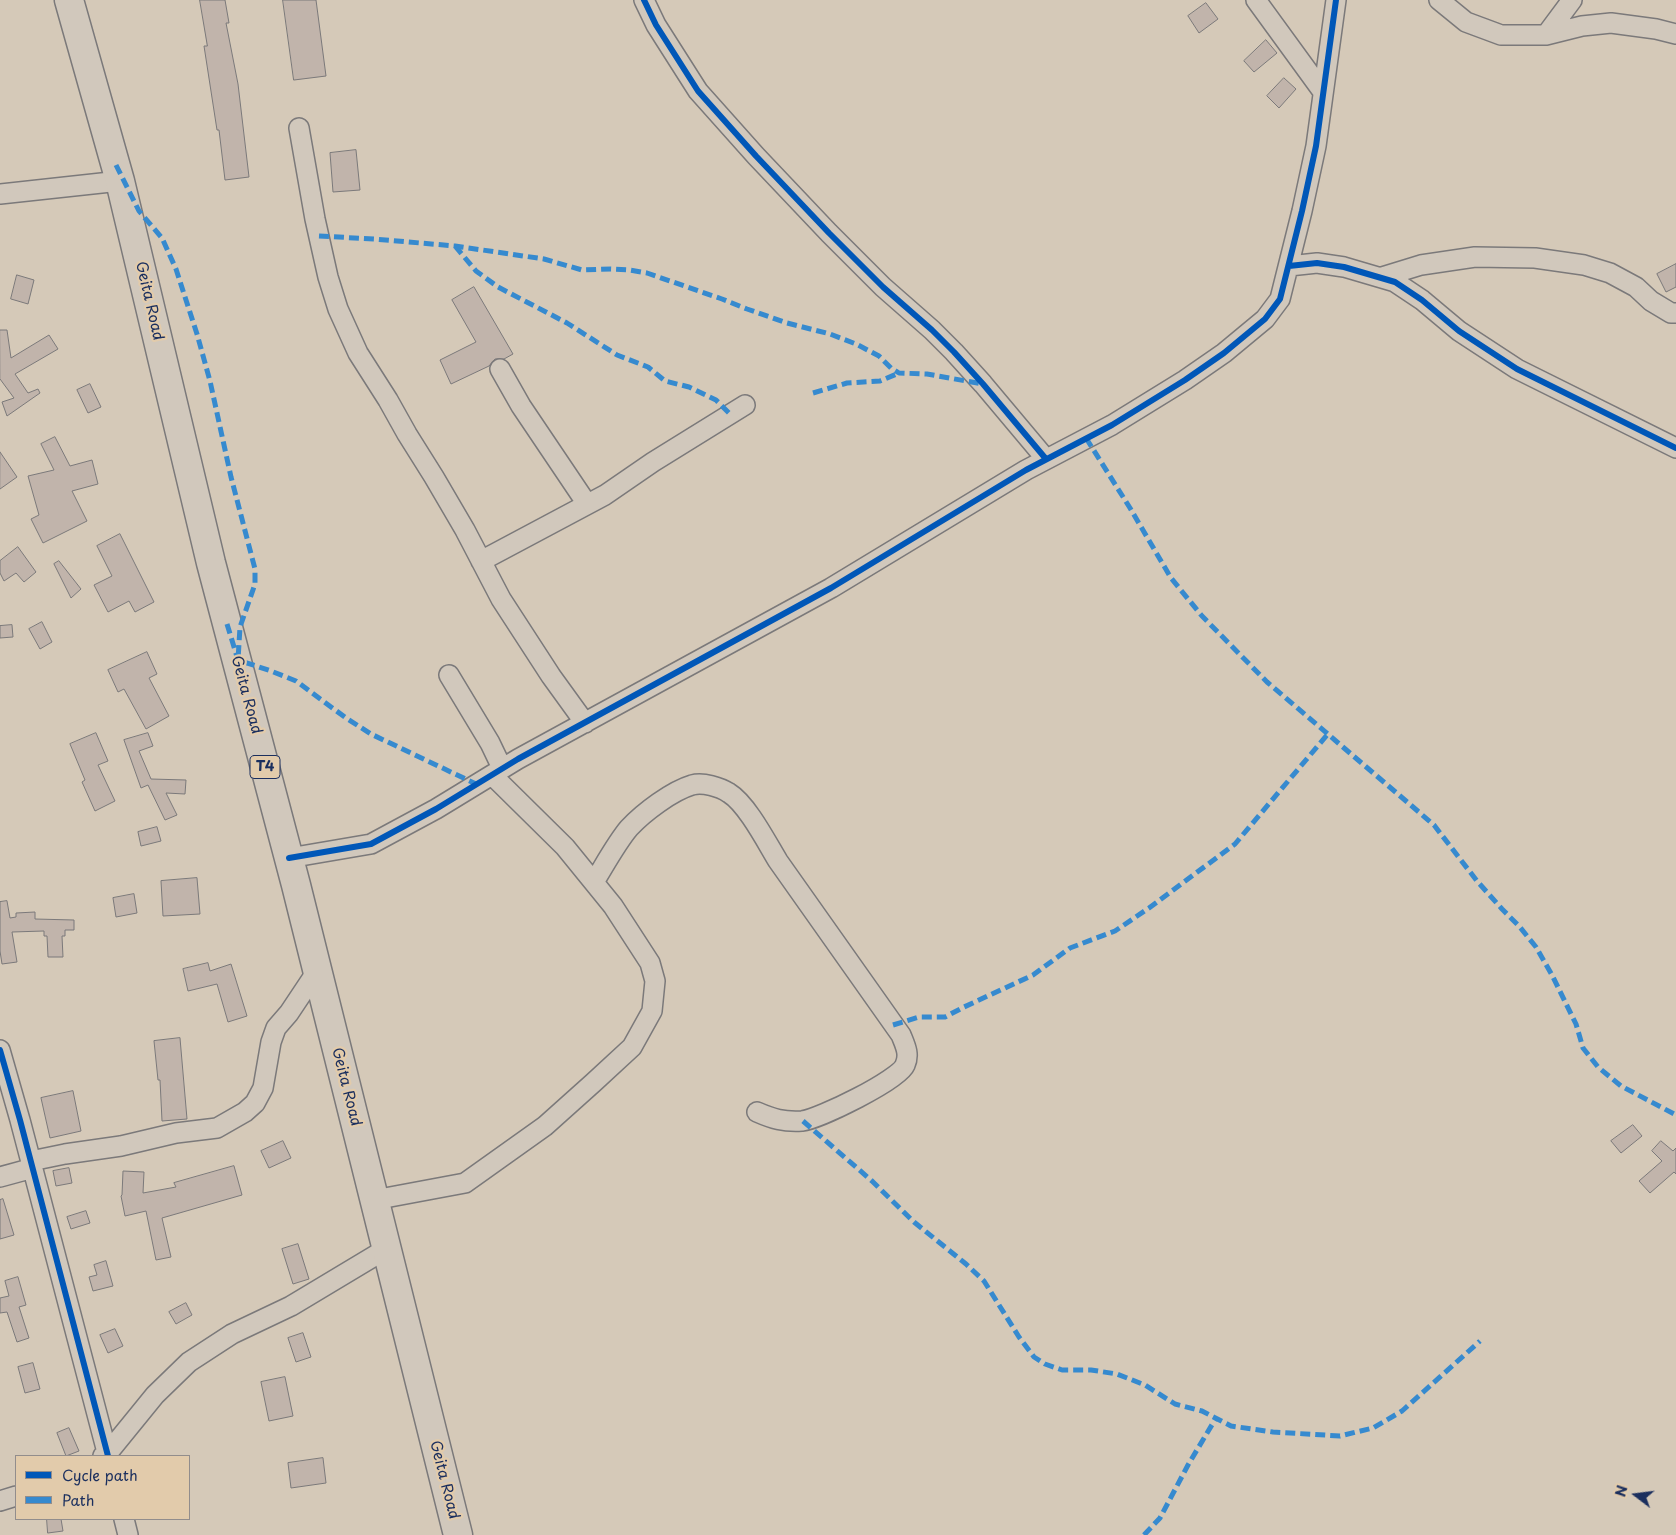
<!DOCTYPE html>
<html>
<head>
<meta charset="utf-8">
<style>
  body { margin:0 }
  #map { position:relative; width:1676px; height:1535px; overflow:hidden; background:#d5c9b8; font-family:"Playpen Sans",sans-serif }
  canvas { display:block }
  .legend { position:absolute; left:15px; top:1455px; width:175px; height:65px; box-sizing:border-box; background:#e2cbab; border:1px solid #928d8c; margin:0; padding:6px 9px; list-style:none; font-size:15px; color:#1b2f5e }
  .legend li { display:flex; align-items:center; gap:10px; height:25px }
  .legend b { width:25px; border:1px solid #928d8c }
  .north { position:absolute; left:1611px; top:1470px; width:50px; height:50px; -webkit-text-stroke:4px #e2cbab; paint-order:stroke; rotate:285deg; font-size:14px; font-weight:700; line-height:20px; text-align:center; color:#1b2f5e }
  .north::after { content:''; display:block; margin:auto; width:18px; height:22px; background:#1b2f5e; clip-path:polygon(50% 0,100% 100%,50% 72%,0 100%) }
</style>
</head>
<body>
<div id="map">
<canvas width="1676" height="1535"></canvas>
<ul class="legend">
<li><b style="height:6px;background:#0057b8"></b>Cycle path</li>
<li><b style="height:6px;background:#368acf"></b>Path</li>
</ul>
<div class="north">N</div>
</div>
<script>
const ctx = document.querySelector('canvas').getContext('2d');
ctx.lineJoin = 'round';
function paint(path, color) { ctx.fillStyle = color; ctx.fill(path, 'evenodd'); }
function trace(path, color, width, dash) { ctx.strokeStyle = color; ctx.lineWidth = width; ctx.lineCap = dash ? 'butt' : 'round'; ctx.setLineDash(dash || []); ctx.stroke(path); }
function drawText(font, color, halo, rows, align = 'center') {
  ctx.font = font + ' "Playpen Sans",sans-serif'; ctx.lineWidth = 4.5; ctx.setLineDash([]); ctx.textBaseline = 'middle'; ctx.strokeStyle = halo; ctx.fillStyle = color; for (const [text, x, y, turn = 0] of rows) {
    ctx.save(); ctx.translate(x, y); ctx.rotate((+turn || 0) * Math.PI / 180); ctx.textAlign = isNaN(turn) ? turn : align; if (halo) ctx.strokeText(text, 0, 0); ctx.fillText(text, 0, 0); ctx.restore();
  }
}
const building = new Path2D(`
  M200,0h25l4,23h-3l12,61 11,93 -24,3 -6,-50h-2l-13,-84h3z
  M283,0h33l10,76 -32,4z
  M1206,3l12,16 -19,14 -11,-17z
  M1266,40l11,13 -23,19 -10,-11z
  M1284,78l12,11 -17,19 -12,-12z
  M356,150l4,40 -27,2 -3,-39z
  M1676,264v23l-10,5 -9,-18z
  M17,275l17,5 -6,24 -17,-5z
  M474,287l39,67 -9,5h-9l-6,7 -38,18 -11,-24 36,-18 -24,-42z
  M0,330h7l4,28 38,-23 9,14 -43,25 13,19 10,-4 2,4 -33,23 -5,-14 12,-4 -14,-19z
  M90,384l11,23 -13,6 -11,-23z
  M55,437l15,29 22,-6 6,24 -26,7 15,30 -44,22 -12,-24 8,-4 -11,-39 26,-6 -13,-26z
  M0,452l17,25 -17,12z
  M120,534l34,68 -19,10 -6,-11 -21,11 -14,-27 18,-9 -15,-30z
  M18,547l18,25 -12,10 -8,-9 -12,8 -4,-8v-12z
  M59,561l22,28 -10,9 -17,-34z
  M42,622l10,20 -12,7 -11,-20z
  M12,625l1,12 -13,1v-12z
  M147,652l10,22 -8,4 20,38 -23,13 -22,-40 -6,3 -10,-22z
  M96,733l12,28 -10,4 17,36 -20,10 -13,-29 3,-2 -15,-36z
  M148,733l5,13 -14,5 12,28 35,1 -1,14 -19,-1 11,22 -12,5 -17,-35 -7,3 -17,-48z
  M157,827l4,14 -20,5 -3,-14z
  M197,878l3,36 -37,2 -2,-35z
  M134,894l3,19 -21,4 -3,-19z
  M7,901l3,17 6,-1v-4l19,-1v7l39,1v10h-9v6h-3l1,21h-15l-1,-21h-3v-5l-32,1 5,30 -15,2 -2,-13v-49z
  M208,963l2,8 21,-7 16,52 -19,6 -11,-38 -29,7 -5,-22z
  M180,1038l7,81 -25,2 -2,-41h-2l-4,-39z
  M73,1091l8,40 -31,7 -9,-40z
  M1633,1125l9,11 -21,17 -10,-12z
  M283,1141l8,17 -22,10 -8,-17z
  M1661,1141l12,10 3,-3v26l-2,-2 -24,21 -11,-12 23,-20 -10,-10z
  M234,1166l8,29 -80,23 9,39 -15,3 -10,-49 -21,5 -4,-20 1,-1 1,-24 21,1 -1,21 33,-6 -2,-4z
  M69,1168l3,15 -16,3 -3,-15z
  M3,1199l11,36 -14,4v-39z
  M86,1211l4,12 -19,6 -4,-12z
  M298,1244l11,35 -16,5 -11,-35z
  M106,1261l7,25 -20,5 -4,-14 8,-2 -3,-10z
  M18,1277l8,28 -7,2 10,31 -12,4 -10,-30 -7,1v-15l9,-2 -4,-15z
  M186,1303l6,12 -16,9 -7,-12z
  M115,1329l8,17 -15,7 -8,-18z
  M303,1333l8,24 -15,5 -8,-24z
  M33,1363l7,26 -15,4 -7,-26z
  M285,1377l8,39 -24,5 -8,-39z
  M69,1428l10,23 -13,5 -9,-23z
  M323,1458l3,25 -35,5 -3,-25z
  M47,1519h14l2,12 -15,2z`);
const minor = new Path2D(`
  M644,0l12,25 42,66 58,65 73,77 54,54 49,43 22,22 29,32 63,75
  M1256,0l67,92
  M1439,0l27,22 35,13h45l36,-9 29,-3 45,6 20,5
  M1546,35l26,-35
  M299,128l16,91 13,58 10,32 20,44 30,47 19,34 27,43 31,53 36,69 50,77 34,47
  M0,194l120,-13
  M1289,266l28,-3 27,4 51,15 27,18 37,31 58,38 159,79
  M1382,277l39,-12 54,-8 60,1 49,7 26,8 26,14 15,14 20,12h5
  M500,369l21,37 66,98
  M481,561l124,-66 48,-33 92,-57
  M449,675l41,68 12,25
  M289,858l82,-14 65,-35 82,-50 313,-171 195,-118 86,-45 73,-45 39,-27 41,-34 15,-20 22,-88 14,-65 20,-146
  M594,882c10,-16 23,-40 35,-54 15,-16 43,-37 63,-43 11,-3 28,2 37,8 18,11 38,50 49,68l123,174c4,10 9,19 4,30 -6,15 -86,54 -103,56 -19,1 -29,-2 -45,-9
  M0,1050l20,70 88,336
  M31,1161l34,-7 56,-8 55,-13 41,-5 28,-16 10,-9 8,-15 8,-46 5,-14 13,-15 28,-42
  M0,1177l33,-9
  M374,1200l91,-17 80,-57 48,-43 39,-36 20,-36 3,-30 -5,-18 -37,-57 -48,-59 -73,-72
  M103,1456l4,-2 48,-59 34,-33 43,-28 59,-28 95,-57
  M0,1501l16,-5
  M124,1519l4,16`);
const highway = new Path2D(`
  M69,0l51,181 91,382 85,322 162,650`);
const quiet = new Path2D(`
  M116,165l23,46 23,27 14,31 21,65 13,47 21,96 24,92v15l-15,43 -2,33
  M319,236l55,3 81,7 89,13 38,11 29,-1 18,1 18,3 75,26 25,10 40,14 43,11 26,10 23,12 12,12 8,5 28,1 56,10
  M455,246l21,25 22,16 69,36 50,32 31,12 17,14 24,6 27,13 14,14
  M813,393l34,-10 33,-2 19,-8
  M1086,438l44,70 41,70 31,38 65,66 167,143 43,56 25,28 17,17 17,21 16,28 24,49 7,24 15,19 23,19 55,29
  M227,624l11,36 33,11 25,10 50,37 25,16 105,50
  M893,1025l26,-8h26l19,-10 69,-32 37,-27 45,-17 34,-23 86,-64 92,-109
  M803,1121l69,60 42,41 52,42 18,17 35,56 15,20 11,7 17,6h29l26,4 28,11 30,19 27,7 29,15 42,6 67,4 33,-8 29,-17 78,-70
  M1144,1535l16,-17 28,-53 28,-47`);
const cycleway = new Path2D(`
  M644,0l12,25 42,66 58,65 73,77 54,54 49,43 22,22 29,32 63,75
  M1289,266l28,-3 27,4 51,15 27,18 37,31 58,38 159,79
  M289,858l82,-14 65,-35 82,-50 313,-171 195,-118 86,-45 73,-45 39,-27 41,-34 15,-20 22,-88 14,-65 20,-146
  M0,1050l20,70 88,336`);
const shields = [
  [265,767,30]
];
const shieldNames = [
  ["T4",265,767]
];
const streetNames = [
  ["Geita Road",149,301,77],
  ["Geita Road",246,695,75],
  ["Geita Road",346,1087,76],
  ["Geita Road",444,1480,76]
];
paint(building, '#c1b4ab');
trace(building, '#7b797a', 1);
trace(minor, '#7b797a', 22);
trace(highway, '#7b797a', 31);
trace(minor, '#d1c8bc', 19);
trace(highway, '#d1c8bc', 28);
trace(quiet, '#368acf', 5, [10, 5]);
trace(cycleway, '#0057b8', 6);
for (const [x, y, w] of shields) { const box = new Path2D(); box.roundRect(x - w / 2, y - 11.5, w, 23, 4); ctx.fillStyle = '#e2cbab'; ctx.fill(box); trace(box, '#1b2f5e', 1); }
drawText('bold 14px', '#1b2f5e', null, shieldNames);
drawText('15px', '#1b2f5e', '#e2cbab', streetNames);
</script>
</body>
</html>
